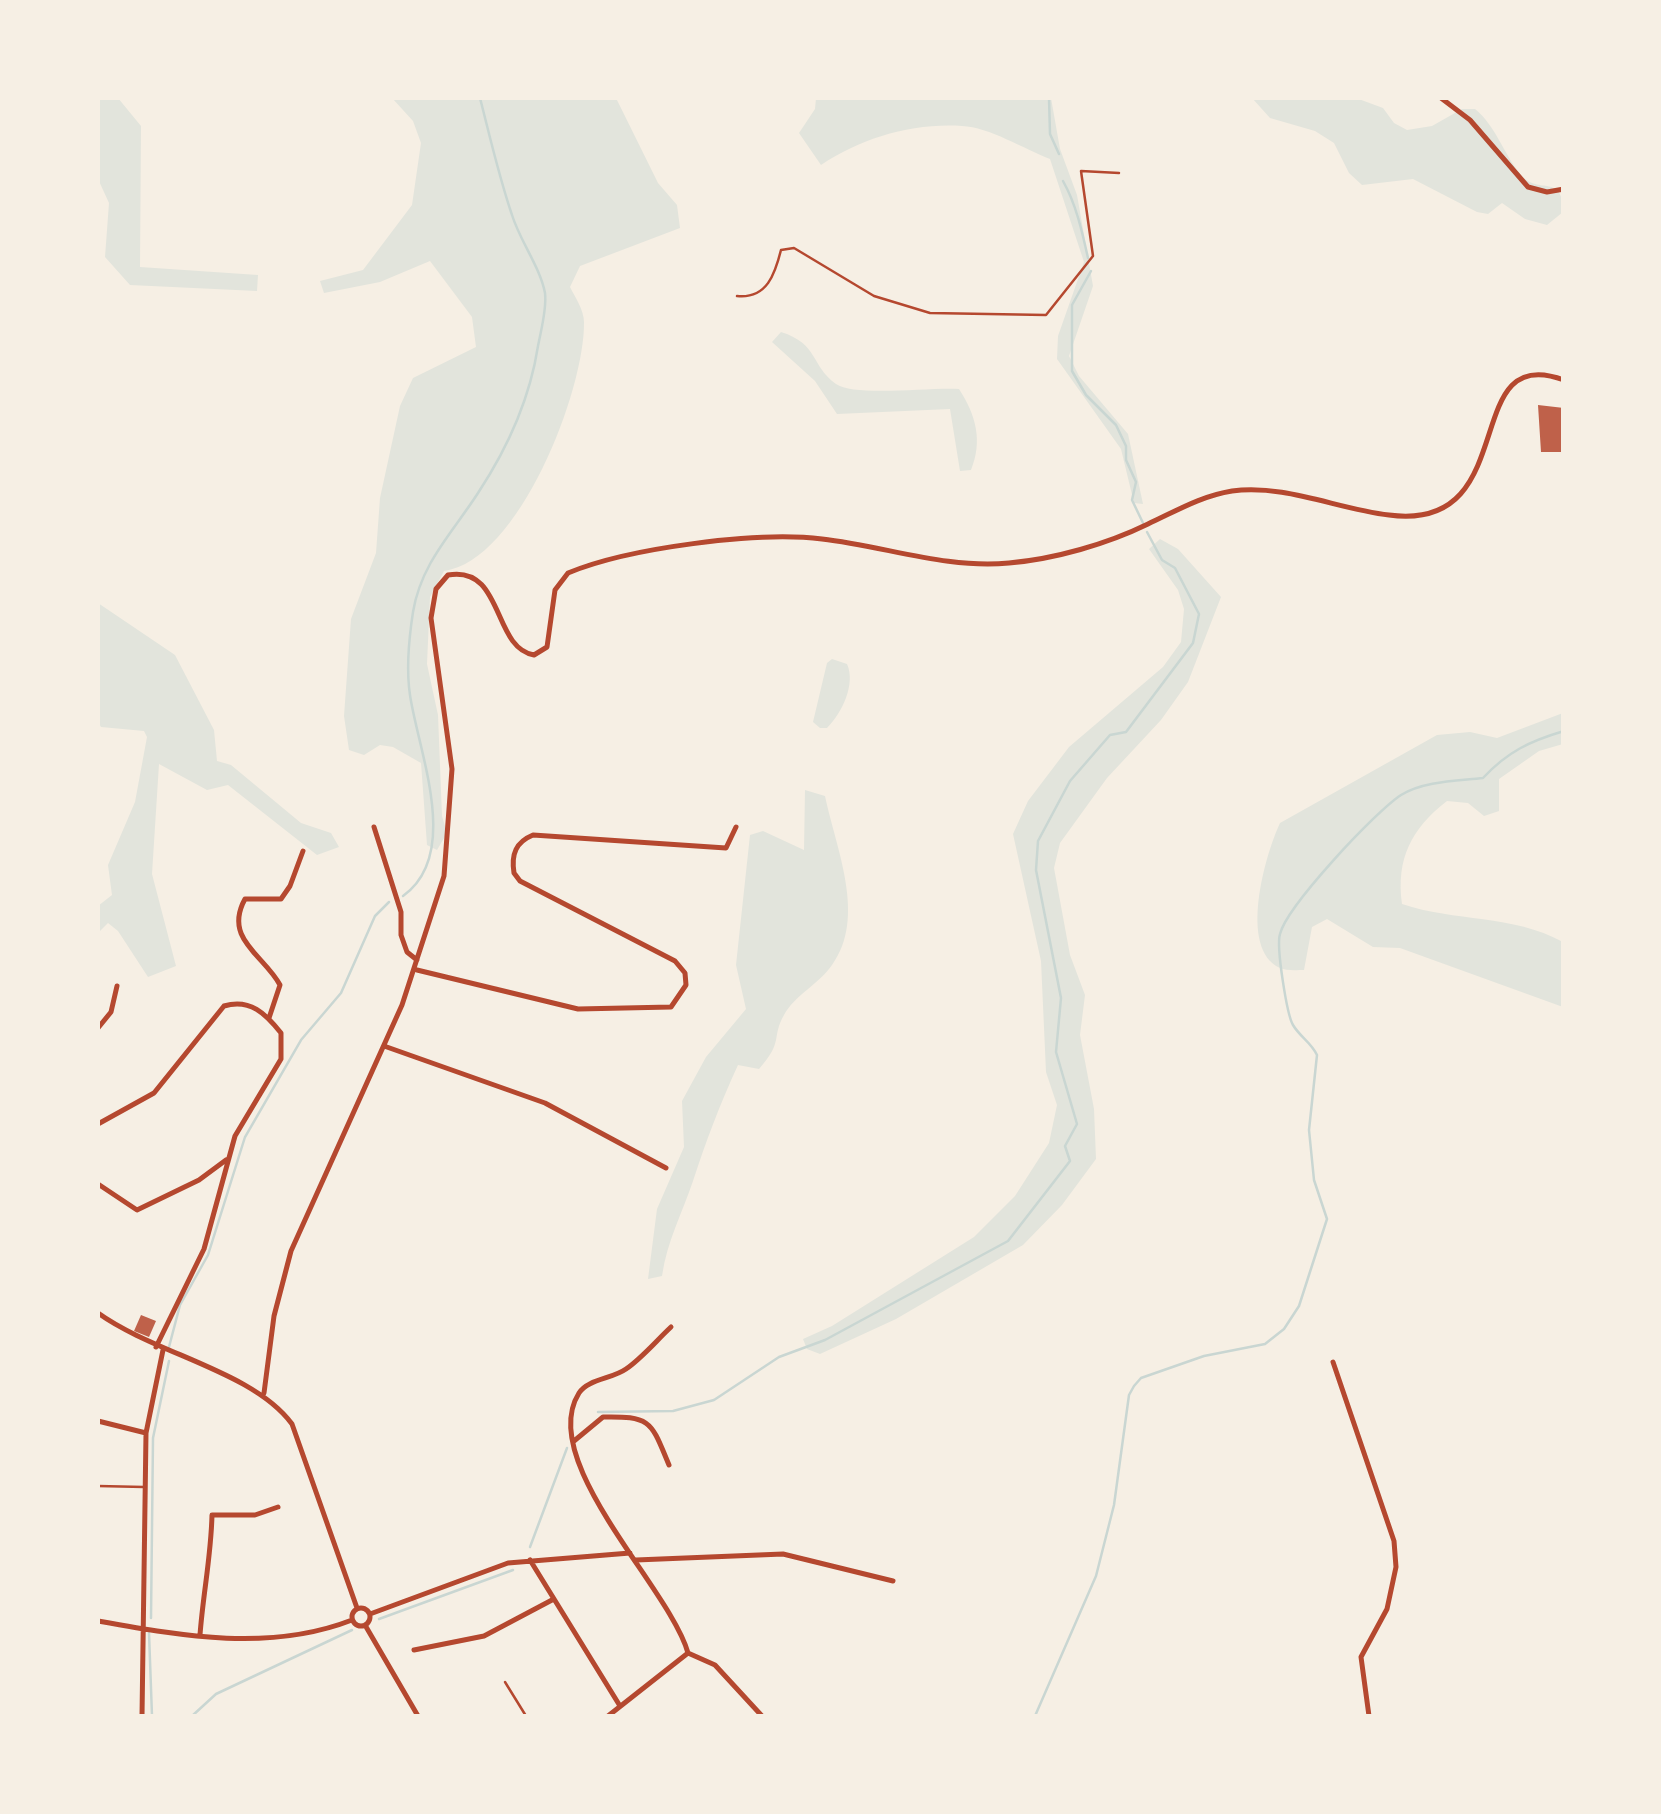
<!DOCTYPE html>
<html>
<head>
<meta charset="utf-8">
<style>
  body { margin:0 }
  #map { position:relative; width:1661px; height:1814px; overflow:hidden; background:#f6efe4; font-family:Manrope,sans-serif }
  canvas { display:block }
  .frame { position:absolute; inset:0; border:100px solid #f6efe4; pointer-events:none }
</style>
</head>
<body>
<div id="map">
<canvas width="1661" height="1814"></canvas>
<div class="frame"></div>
</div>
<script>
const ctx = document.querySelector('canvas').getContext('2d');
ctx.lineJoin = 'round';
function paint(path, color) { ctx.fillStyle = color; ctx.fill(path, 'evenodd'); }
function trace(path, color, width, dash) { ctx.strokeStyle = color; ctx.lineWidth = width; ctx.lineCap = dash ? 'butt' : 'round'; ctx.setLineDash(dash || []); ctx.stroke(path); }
const green = new Path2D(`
  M98,98h20l23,28 -1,141 118,8 -1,16 -127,-6 -25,-28 4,-54 -11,-24z
  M392,98h224l42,85 19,22 3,23 -100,38 -10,21c5,10 14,23 14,35 1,68 -65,239 -140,249l-14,26 -3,67 11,51 4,101 5,17 -10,17 -10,-5 -6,-82 -28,-16 -13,-2 -16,10 -15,-5 -5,-34 7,-97 25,-66 4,-55 20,-92 13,-28 63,-31 -4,-30 -42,-56 -50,21 -56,11 -4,-12 43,-11 49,-65 9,-62 -8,-22z
  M816,98h235l9,51 17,46 16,91 -24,70 10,20 49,58 15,70 -9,-1 -13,-54 -64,-90 1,-23 26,-74 -34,-103c-26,-10 -61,-32 -88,-33 -52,-3 -99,12 -141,39l-22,-32 16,-24z
  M1252,98h104l27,10 11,15 13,7 25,-4 30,-17h13c21,17 28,44 46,66 18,21 42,-3 42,37l-16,13 -22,-6 -23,-16 -14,11 -11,-2 -64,-33 -51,6 -13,-12 -15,-30 -19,-12 -45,-13z
  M781,332c38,12 29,33 55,52 18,13 95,3 123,5 17,26 24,52 12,81l-11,1 -10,-62 -113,5 -22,-33 -43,-39z
  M1160,539l18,10 43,48 -33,85 -27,38 -54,58 -47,65 -6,25 16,87 15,40 -5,40 14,74 2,50 -34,46 -39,40 -127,74 -76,35 -13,-5 -4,-10 29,-13 142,-89 41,-41 34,-53 8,-38 -11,-33 -5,-111 -28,-127 15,-33 41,-54 94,-80 18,-25 3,-33 -6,-19 -29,-41z
  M98,603l77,52 39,75 3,31 14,4 70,58 30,10 8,14 -22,8 -89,-70 -21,5 -48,-26 -7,110 24,92 -28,11 -30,-46 -10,-8 -10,10v-27l14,-11 -4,-30 27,-63 12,-65 -3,-6 -43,-4 -3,-5z
  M832,659l15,5c9,20 -5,49 -20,64h-7l-7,-6 14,-59z
  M1563,713v31l-24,7 -40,28v32l-15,5 -16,-13 -21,-2c-36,28 -51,58 -45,103 53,18 110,10 161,38v65l-163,-59 -27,-1 -46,-28 -15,8 -8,43c-7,0 -18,1 -24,-2 -42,-19 -15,-113 0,-145l157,-88 33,-3 27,6z
  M805,790l20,6c11,53 42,121 7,169 -12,18 -38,31 -48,50 -13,23 0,26 -25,54l-21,-4c-18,39 -32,76 -45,116 -11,33 -26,60 -31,95l-14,3 9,-70 27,-62 -2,-46 24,-44 40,-48 -10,-44 14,-130 13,-4 41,19z`);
const stream = new Path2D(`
  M1049,98l1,36 9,20
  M1063,181c13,23 19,50 25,77
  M1091,271l-19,34v66l14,24 30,30 10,21v14l10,22 -4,18 11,23
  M403,896c59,-42 15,-145 7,-201 -4,-26 -1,-57 3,-83 8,-49 40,-80 65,-119 29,-44 52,-95 60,-147 3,-16 9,-37 7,-53 -5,-26 -25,-52 -33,-78 -13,-38 -22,-78 -32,-117
  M169,1347l11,-42 28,-50 37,-118 56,-97 40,-47 34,-77 14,-14
  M598,1412l75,-1 41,-11 65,-43 46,-17 183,-99 62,-80 -5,-15 12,-22 -21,-72 5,-54 -25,-128 2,-29 32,-60 40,-46 16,-3 67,-89 6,-29 -24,-46 -13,-8 -15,-28
  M530,1547l37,-99
  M151,1618l2,-180 16,-77
  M379,1619l134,-49
  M149,1633l3,83
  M192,1716l24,-22 136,-64
  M1035,1716l61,-140 18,-71 15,-110 5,-9 7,-8 63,-22 61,-12 19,-15 15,-23 28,-87 -13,-39 -5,-50 8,-75c-6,-13 -17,-18 -24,-30 -6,-10 -17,-78 -13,-91 7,-28 95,-122 121,-139 23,-14 56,-14 82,-17 24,-26 47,-37 81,-47`);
const building = new Path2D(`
  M1538,405l26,3v44h-23z
  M141,1315l15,6 -7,16 -15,-6z`);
const path = new Path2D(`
  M737,296c30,3 38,-22 44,-46l13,-2 80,48 56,17 116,2 47,-59 -12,-85 38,2`);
const service = new Path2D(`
  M98,1486l46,1
  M505,1682l21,34`);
const minor = new Path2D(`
  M1441,98l29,22 58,67 19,5 17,-3
  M374,827l27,85v23l6,17 10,8
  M417,970l161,39 93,-2 15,-22 -1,-12 -10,-12 -155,-80 -6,-8c-3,-19 2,-31 19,-38l193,13 10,-21
  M269,1018l11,-33c-16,-30 -57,-46 -35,-86h36l9,-13 13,-35
  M98,1028l13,-16 6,-26
  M384,1046l161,57 121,65
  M98,1124l56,-31 70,-87c26,-8 42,8 57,27v26l-46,77 -31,113 -48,98
  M98,1184l39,26 62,-30 27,-20
  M98,1313c57,41 155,58 194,111l65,184
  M671,1327c-15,14 -29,31 -45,42 -14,10 -38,10 -47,24 -43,68 91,195 109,260
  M1333,1362l61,179 2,26 -9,42 -26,48 8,59
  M264,1393l10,-77 17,-65 111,-246 42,-129 8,-107 -21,-151 5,-29 12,-14c56,-10 44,73 86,80l13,-8 8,-57 13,-17c60,-25 189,-42 254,-34 63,7 123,30 187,24 46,-4 98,-19 139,-39 28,-13 53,-28 84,-33 53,-7 105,18 157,24 136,18 68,-175 175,-135
  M98,1421l48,12
  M574,1441l29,-24c49,-1 48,5 66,48
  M530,1560l90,146
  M636,1560l147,-6 110,27
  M352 1617a9 9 0 1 1 18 0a9 9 0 1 1-18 0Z
  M370,1614l138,-51 122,-10
  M98,1621c84,15 172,31 254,-1
  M365,1625l53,91
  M200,1635c3,-41 11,-78 12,-120h43l23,-8
  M414,1650l70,-14 68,-36
  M688,1653l27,12 47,51
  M142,1716l4,-283 17,-83
  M608,1716l80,-63`);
paint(green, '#e2e4dc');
trace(stream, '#c9d6d2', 2.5);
paint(building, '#bf614a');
trace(path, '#b5482f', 2.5);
trace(service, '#b5482f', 2.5);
trace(minor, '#b5482f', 5);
</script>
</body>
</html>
